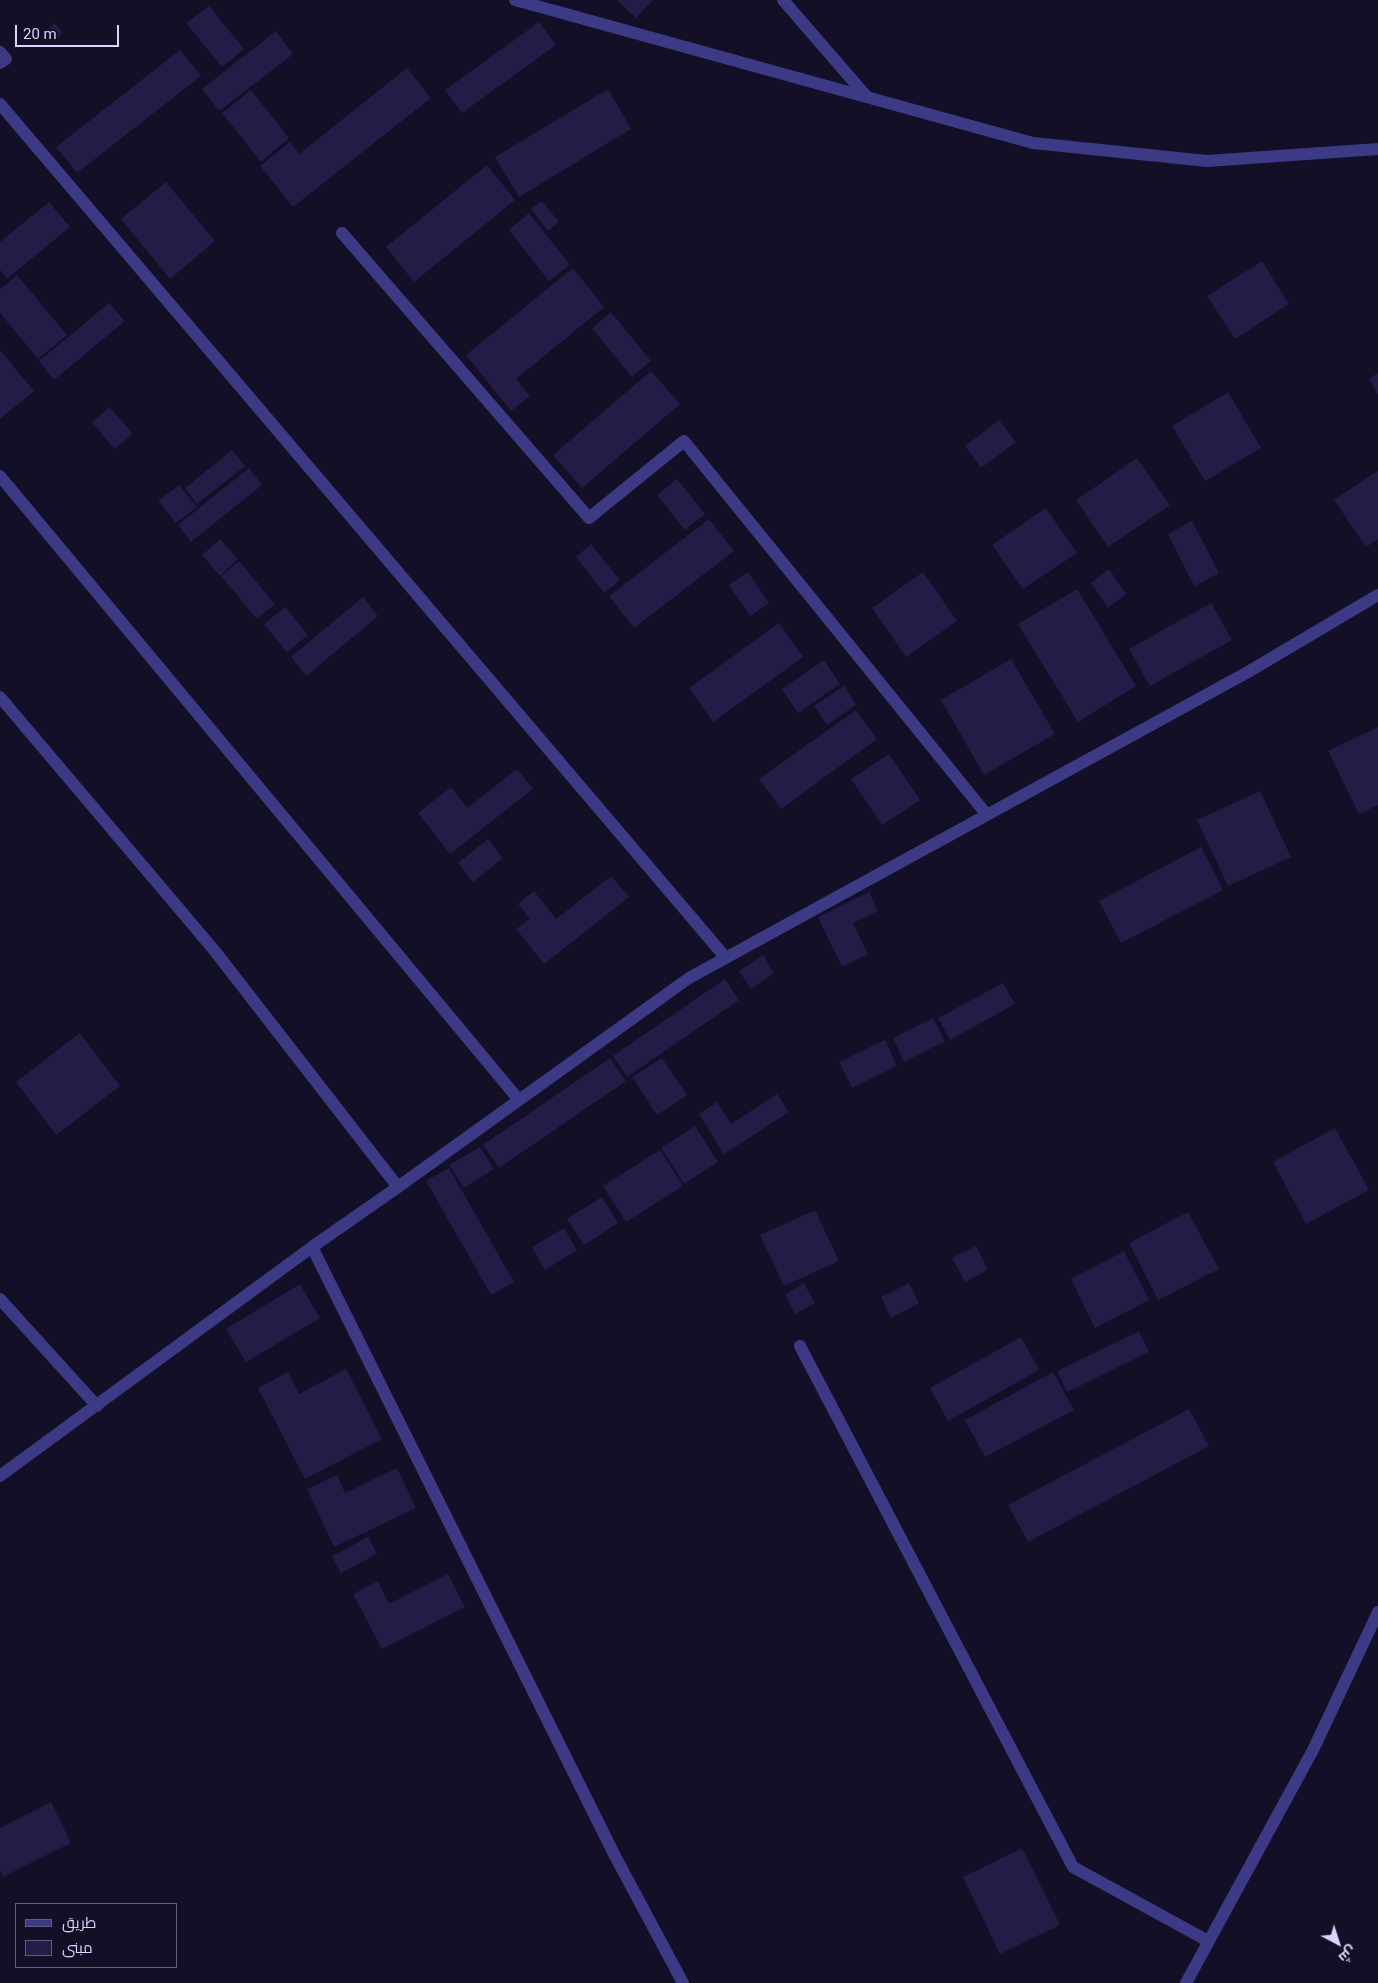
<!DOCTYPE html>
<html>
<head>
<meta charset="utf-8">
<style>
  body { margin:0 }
  #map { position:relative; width:1378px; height:1983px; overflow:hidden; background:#130f26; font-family:Roboto,Cairo,sans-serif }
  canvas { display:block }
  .legend { position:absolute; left:15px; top:1903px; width:162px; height:65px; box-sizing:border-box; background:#130f26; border:1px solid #625e7d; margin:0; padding:6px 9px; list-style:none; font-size:15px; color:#d9d4ff }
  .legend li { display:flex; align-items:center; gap:10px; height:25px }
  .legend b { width:25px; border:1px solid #625e7d }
  .north { position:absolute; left:1313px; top:1918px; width:50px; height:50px; -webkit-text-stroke:4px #130f26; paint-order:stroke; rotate:140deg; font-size:14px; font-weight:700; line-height:20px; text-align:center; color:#d9d4ff }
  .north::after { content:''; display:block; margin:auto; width:18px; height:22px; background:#d9d4ff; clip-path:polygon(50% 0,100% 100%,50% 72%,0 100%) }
  .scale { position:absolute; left:15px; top:25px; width:104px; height:22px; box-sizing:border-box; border:2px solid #d9d4ff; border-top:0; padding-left:6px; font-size:15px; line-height:18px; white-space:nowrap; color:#d9d4ff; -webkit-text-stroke:4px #130f26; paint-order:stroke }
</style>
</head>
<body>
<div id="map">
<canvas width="1378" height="1983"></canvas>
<ul class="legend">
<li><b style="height:6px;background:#3d3a85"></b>طريق</li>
<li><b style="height:14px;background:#241b47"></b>مبنى</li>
</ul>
<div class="north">ش</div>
<div class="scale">20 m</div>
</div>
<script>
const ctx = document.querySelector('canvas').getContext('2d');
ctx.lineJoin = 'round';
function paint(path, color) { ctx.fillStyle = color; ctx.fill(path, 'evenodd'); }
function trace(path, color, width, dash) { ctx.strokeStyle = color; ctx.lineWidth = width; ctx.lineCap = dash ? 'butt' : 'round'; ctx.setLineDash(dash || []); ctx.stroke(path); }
const building = new Path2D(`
  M617,0h36l-17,18z
  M209,6l35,43 -22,18 -36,-44z
  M539,22l17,23 -94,68 -17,-23z
  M55,23l8,10 -11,9 -8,-9z
  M276,31l17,23 -74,57 -17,-22z
  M180,50l21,26 -124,97 -21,-26z
  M407,68l24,30 -138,109 -33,-41 30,-24 9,12z
  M608,89l23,40 -112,68 -24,-40z
  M251,90l38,48 -28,24 -39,-49z
  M487,165l28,35 -101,82 -28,-35z
  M166,182l49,59 -45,38 -49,-60z
  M542,201l17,21 -11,9 -17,-22z
  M49,202l21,25 -63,52 -7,-9v-28z
  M529,213l41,52 -21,16 -40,-51z
  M1262,261l27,43 -54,35 -28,-43z
  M573,268l31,39 -88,72 14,17 -19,15 -45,-56z
  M17,275l50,60 -29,24 -38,-46v-24z
  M109,303l16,18 -71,59 -15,-19z
  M611,312l40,49 -19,16 -40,-49z
  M0,350l34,41 -34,28z
  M651,371l29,33 -98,84 -29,-33z
  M1378,373v22l-9,-16z
  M1228,392l33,56 -56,33 -33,-55z
  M110,407l23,27 -19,15 -22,-27z
  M999,420l17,22 -35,26 -16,-22z
  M232,450l13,16 -48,38 -12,-16z
  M1137,458l33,47 -62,42 -32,-47z
  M249,468l13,17 -71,57 -13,-17z
  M1378,471v68l-12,8 -32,-47z
  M677,479l28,35 -20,16 -28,-35z
  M179,485l18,22 -21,16 -18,-22z
  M1046,508l31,45 -54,36 -31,-44z
  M709,519l25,32 -100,77 -25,-32z
  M1192,521l27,52 -25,13 -26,-52z
  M220,539l18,20 -18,17 -18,-21z
  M591,544l29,36 -16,13 -28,-36z
  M239,561l36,43 -18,15 -36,-43z
  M1109,569l17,25 -18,14 -17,-25z
  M748,572l21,31 -19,13 -21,-31z
  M923,572l34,49 -51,36 -34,-49z
  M1077,589l59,97 -58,36 -60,-98z
  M363,597l15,19 -72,60 -15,-19z
  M1211,603l21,37 -82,46 -21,-37z
  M285,607l23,28 -21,17 -23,-28z
  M779,623l24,34 -90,65 -24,-34z
  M1011,659l44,75 -71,41 -43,-75z
  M824,660l16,24 -42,29 -16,-24z
  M844,686l12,19 -29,20 -13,-19z
  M856,710l21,29 -96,70 -22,-30z
  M1378,727v78l-19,9 -31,-63z
  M889,754l31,46 -38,25 -31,-46z
  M517,769l16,20 -83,65 -32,-41 33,-26 16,21z
  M1260,791l31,66 -63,29 -31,-66z
  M488,839l15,19 -30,24 -15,-19z
  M1201,847l22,43 -102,53 -22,-42z
  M611,876l18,21 -85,67 -28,-35 14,-10 -12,-15 16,-13 22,28z
  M869,892l9,19 -25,12 15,31 -26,13 -24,-50z
  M763,955l11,18 -23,16 -12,-18z
  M725,979l14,21 -112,77 -14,-21z
  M1003,983l12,21 -65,36 -12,-22z
  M933,1018l12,23 -41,21 -11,-24z
  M80,1033l40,53 -64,49 -40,-53z
  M885,1040l12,26 -45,22 -13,-26z
  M610,1058l16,23 -127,87 -16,-23z
  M662,1058l25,37 -30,20 -25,-38z
  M777,1094l12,18 -65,42 -25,-40 18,-12 14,22z
  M695,1126l23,36 -34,22 -23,-36z
  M1335,1128l34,62 -63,34 -33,-62z
  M480,1147l14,22 -30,19 -15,-23z
  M660,1150l23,36 -57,36 -23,-36z
  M449,1168l65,114 -23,13 -65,-114z
  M602,1197l16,26 -34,22 -17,-26z
  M815,1210l24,51 -55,25 -24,-51z
  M1188,1212l31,57 -61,31 -29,-57z
  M564,1228l13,22 -32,20 -13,-23z
  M976,1246l12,24 -23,12 -13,-24z
  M1124,1251l25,49 -54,28 -24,-49z
  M804,1283l11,20 -20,11 -10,-20z
  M909,1283l10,20 -28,15 -10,-21z
  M300,1284l20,34 -74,44 -20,-33z
  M1139,1331l10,21 -82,40 -10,-21z
  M1021,1337l18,33 -91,51 -18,-33z
  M346,1369l36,70 -77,40 -47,-91 30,-16 11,22z
  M1053,1372l21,38 -89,47 -20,-37z
  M1189,1409l20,37 -181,96 -20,-37z
  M397,1468l19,40 -82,39 -27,-58 30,-14 8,18z
  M368,1537l9,17 -36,19 -9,-17z
  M448,1574l17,33 -83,42 -29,-55 25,-13 11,23z
  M51,1802l20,41 -68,34 -3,-7v-42z
  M1022,1848l38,77 -60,29 -37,-77z`);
const minor = new Path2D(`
  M515,0l518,143 174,18 171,-12
  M783,0l84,97
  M0,52l6,7 -6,4
  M0,104l726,854
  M342,233l247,285 95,-77 303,374
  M0,476l519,624
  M0,697l214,253 184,237
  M312,1247l303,609 68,127
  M0,1299l97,107
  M800,1346l273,521 135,74
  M0,1476l312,-229 86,-60 291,-209 559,-306 130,-77
  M1186,1983l127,-233 65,-138`);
paint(building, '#241b47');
trace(minor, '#3d3a85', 12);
</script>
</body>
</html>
